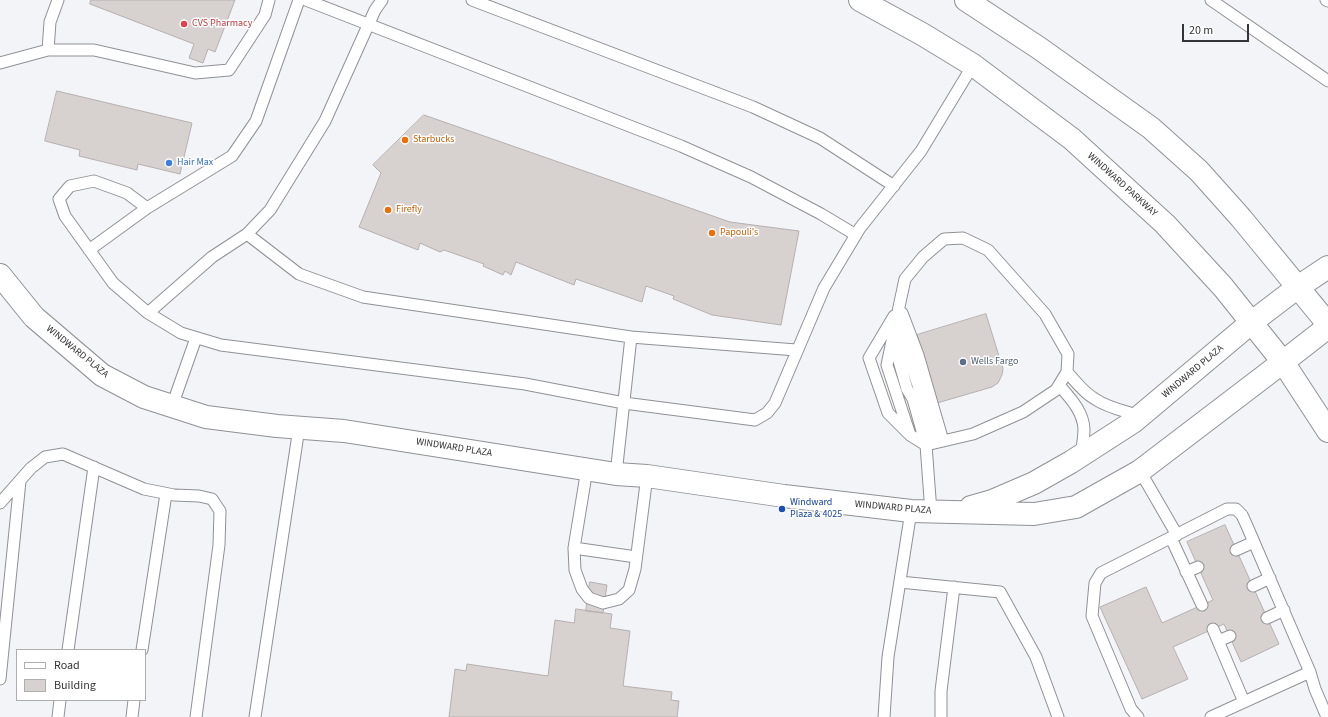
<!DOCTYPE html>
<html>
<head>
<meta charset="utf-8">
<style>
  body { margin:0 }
  #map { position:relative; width:1328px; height:717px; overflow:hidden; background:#f3f4f8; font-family:"Source Sans 3",sans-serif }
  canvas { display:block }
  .legend { position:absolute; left:16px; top:649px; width:130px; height:52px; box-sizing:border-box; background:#fff; border:1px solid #aeaeaf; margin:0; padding:5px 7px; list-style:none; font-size:12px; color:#343436 }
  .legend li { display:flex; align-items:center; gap:8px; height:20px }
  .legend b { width:20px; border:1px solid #aeaeaf }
  .scale { position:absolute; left:1182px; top:24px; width:67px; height:18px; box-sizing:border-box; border:2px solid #343436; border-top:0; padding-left:5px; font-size:12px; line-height:14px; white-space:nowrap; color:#343436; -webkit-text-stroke:3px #fff; paint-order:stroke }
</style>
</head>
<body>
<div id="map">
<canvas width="1328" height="717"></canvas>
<ul class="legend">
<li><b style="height:5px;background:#fff"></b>Road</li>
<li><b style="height:11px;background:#d7d1d0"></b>Building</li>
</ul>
<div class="scale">20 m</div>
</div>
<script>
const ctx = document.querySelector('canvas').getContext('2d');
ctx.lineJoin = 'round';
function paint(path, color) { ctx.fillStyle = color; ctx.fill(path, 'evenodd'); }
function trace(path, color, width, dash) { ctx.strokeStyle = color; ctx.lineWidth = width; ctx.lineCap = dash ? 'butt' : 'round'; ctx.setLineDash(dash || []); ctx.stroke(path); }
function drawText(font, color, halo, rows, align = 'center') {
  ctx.font = font + ' "Source Sans 3",sans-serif'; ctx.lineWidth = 3; ctx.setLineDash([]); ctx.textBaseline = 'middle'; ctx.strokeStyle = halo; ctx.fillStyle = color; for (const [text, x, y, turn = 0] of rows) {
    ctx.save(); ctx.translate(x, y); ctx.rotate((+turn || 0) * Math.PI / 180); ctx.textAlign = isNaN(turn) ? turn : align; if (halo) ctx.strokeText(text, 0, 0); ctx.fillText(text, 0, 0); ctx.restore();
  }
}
const building = new Path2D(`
  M91,0h144l-20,52 -7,-3 -5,14 -14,-5 5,-14 -104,-40z
  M57,91l135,32 -12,51 -42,-10 -1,6 -58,-14 1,-6 -35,-9z
  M424,115l306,107 69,9 -18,94 -69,-10 -39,-16 1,-3 -28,-10 -4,16 -66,-23 -2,6 -58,-23 -5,13 -6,-4 -2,4 -20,-9 1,-2 -40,-14 -4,2 -20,-9 -2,7 -59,-23 22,-54 -8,-8z
  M986,314l17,55 -1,6 -4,8 -6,4 -55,16 -20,-68z
  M1225,525l54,119 -38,18 -17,-38 -51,23 15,32 -46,20 -42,-92 46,-20 16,36 51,-23 -26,-58z
  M590,582l17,3 -4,28 -17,-2z
  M576,609l36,5 -2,14 20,3 -7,55 49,6 -1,8 8,1 -2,16h-228l6,-48 11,2 1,-7 81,12 7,-56 19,3z`);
const lane = new Path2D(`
  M306,0l375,146 70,31 70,37 35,21
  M472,0l281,107 67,31 74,48
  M1211,0l117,81
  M1326,0l2,1
  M48,50l2,-28 8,-22
  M0,63l48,-13h46l101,23 34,-3 36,-55 4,-15
  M147,208l-20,-15 -33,-12 -24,5 -11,13 6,17 48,67 35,30 33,20 40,12 304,39 99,19 131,17 12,-7 8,-10 49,-115 36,-60 61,-77 52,-86
  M247,234l52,40 64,23 268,40 165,13
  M89,250l58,-42 85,-52 24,-35 43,-121
  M899,307l-12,58 23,70 16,10 47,-11 50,-22 33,-22 11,-18 1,-18 -23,-40 -57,-64 -25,-12 -19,1 -21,18 -18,22 -6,28v54l8,28 6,10 13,46 5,67
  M148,313l64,-56 35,-23 23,-24 55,-89 50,-111 7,-10
  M902,313l16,42 25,86
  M894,316l-25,42 19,55 20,20
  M905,335l4,23 9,27 16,58
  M1067,372c9,10 17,21 28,27 13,9 30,12 45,17
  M1059,385c11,13 24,26 25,44 0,9 -2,18 -3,26
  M172,406l24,-68
  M587,469l-13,79 1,22 7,19 7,9 14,5 16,-4 10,-9 6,-21 12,-93
  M1140,471l37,64
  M616,474l15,-137
  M0,503l31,-35 14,-11 18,-3 81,35 30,6 25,1 13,3 8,12 -1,34 -23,172
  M1171,538l31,67
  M574,548l62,9
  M1236,550l18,-8
  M1186,572l12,-5
  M900,582l100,10 36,65 22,60
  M1253,586l17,-8
  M1267,618l17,-8
  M1213,629l31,73
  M1218,641l12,-5
  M68,650l26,-183
  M142,650l24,-156
  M0,679l20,-198
  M58,717l2,-17
  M132,717l2,-17
  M255,717l44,-289
  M884,717l4,-60 23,-146
  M941,717v-26l13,-104
  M1138,717l-7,-8 -39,-93 3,-33 6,-10 126,-64h9l6,6 5,11 63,146 5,17 12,28
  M1211,717l99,-45`);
const street = new Path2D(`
  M0,275l34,42 68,58 42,22 62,20 71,9 67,5 272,43 31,2 137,20 127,15 123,3 42,-7 64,-36 143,-109
  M971,507l21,-6 42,-18 37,-21 62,-40 119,-100`);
const secondary = new Path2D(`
  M860,0l62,34 51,31 99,74 93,85 58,63 60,75 45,69
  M966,0l73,48 112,80 48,43 42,47 87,106
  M1252,322l46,-35 30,-20
  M1283,362l45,-35`);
const markers = [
  [184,24,4,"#e0444e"],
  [405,140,4,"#e8710a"],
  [169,163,4,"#3f7fe0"],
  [388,210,4,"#e8710a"],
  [712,233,4,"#e8710a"],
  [963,362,4,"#5c6f8a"],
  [782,509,4,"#1a4fb4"]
];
const healthNames = [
  ["CVS Pharmacy",192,24]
];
const foodNames = [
  ["Starbucks",413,140],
  ["Firefly",396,210],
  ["Papouli's",720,233]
];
const shopNames = [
  ["Hair Max",177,163]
];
const streetNames = [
  ["WINDWARD PARKWAY",1122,185,42],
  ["WINDWARD PLAZA",77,352,39],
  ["WINDWARD PLAZA",1193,372,-40],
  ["WINDWARD PLAZA",454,448,9],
  ["WINDWARD PLAZA",893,508,5]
];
const serviceNames = [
  ["Wells Fargo",971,362]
];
const transitNames = [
  ["Windward",790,503],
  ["Plaza & 4025",790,515]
];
paint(building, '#d7d1d0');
trace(building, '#b5b0af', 1);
trace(lane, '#909195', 13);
trace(street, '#909195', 24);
trace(secondary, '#909195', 24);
trace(lane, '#fff', 11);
trace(street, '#fff', 22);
trace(secondary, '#fff', 22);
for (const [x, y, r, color] of markers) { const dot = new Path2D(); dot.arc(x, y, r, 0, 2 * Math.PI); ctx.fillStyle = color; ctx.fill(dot); trace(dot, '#fff', 1.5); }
drawText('10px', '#be3a42', '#fff', healthNames, 'left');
drawText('10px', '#c56008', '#fff', foodNames, 'left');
drawText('10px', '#366cbe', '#fff', shopNames, 'left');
drawText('10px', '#343436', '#fff', streetNames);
drawText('10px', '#4e5e75', '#fff', serviceNames, 'left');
drawText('10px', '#164399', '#fff', transitNames, 'left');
</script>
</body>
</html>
